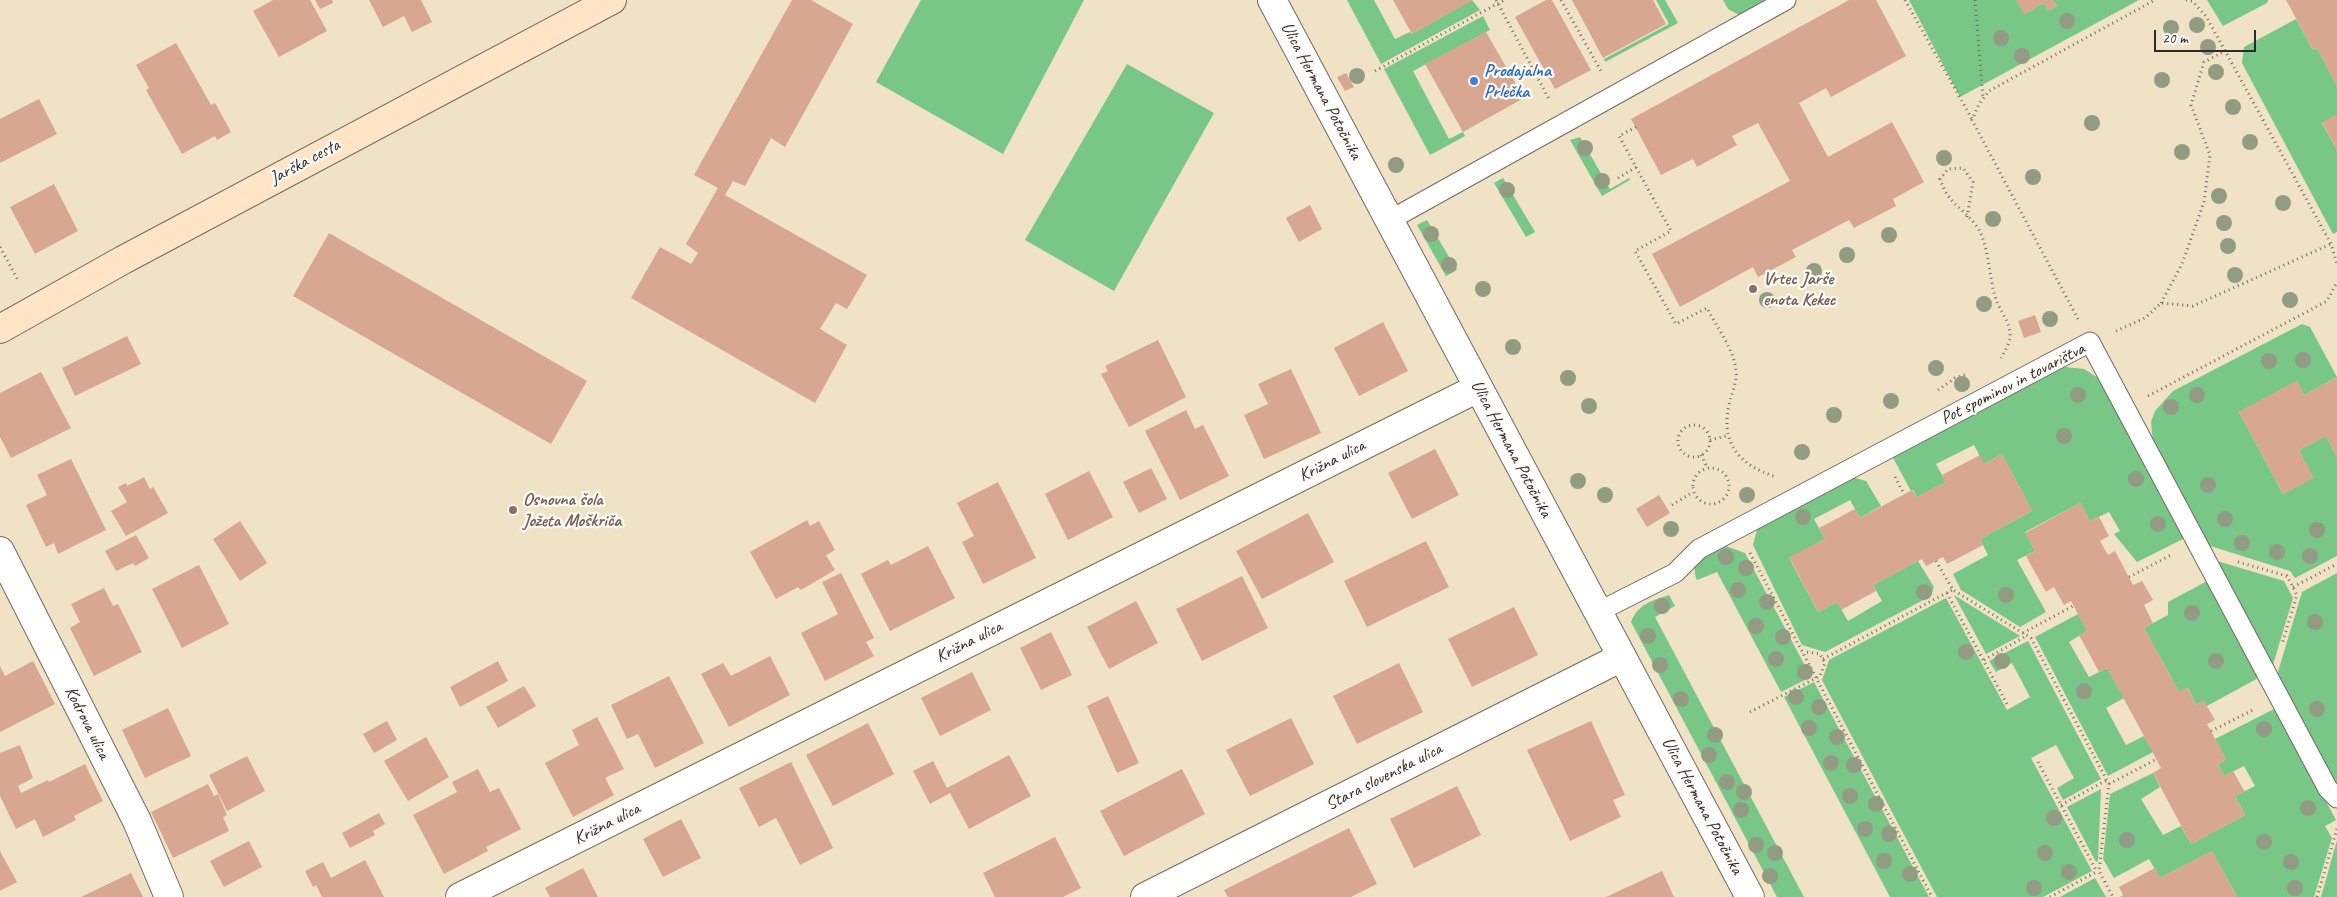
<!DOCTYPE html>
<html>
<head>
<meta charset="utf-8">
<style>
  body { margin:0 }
  #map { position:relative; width:2337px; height:897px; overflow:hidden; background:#f0e2c5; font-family:Caveat,sans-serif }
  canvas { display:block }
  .scale { position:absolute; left:2154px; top:30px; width:102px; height:22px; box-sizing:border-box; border:2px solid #2b2b2b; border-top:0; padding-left:6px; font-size:15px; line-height:18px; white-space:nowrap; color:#2b2b2b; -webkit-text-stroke:4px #fdfcf7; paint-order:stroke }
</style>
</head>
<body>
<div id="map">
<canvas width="2337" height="897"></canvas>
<div class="scale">20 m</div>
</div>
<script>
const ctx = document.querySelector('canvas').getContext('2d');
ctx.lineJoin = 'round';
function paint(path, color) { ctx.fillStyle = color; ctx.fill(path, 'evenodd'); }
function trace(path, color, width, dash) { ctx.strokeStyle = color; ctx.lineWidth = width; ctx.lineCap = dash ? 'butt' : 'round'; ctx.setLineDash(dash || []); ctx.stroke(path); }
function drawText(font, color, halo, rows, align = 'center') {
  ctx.font = font + ' Caveat,sans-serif'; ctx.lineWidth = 4.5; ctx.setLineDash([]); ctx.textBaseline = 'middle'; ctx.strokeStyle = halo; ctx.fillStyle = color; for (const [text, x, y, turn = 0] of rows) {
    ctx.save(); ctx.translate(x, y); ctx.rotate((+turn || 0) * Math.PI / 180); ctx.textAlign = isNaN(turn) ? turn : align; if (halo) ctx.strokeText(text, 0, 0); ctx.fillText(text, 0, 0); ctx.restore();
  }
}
const green = new Path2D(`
  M921,0h163l-81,154 -127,-72z
  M1347,0h27l21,39 15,-7 2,2 60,-34 8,10 -99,54z
  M1656,0h9l13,23 -73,39 -1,-3 65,-35z
  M1723,0h48l-30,16 -13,-7z
  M1909,0h108l7,14 20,-11 4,8 9,-5 -4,-6h86l-179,97z
  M2207,0h61l-1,3 -44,23z
  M1483,16l7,14 -77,41 36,68 14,-7 2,4 -35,19 -46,-86z
  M2296,19l17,31 4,-2 20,38v29l-15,8 15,27v82l-4,2 -91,-171 2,-16z
  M1127,64l87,49 -100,178 -89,-51z
  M1580,137l30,52 19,-11 1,2 -28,16 -32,-56z
  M1503,178l32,54 -9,5 -32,-54z
  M1427,220l30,50 -11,6 -29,-51z
  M2302,324l8,3 27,50 -33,18 -7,-14 -58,31 44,82 30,-16 -14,-28 27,-14 11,21v99l-42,22 -5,-7 -83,-26 -54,-102 -2,-21 4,-11 18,-20z
  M2065,367l19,2 16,10 87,158 -50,25 -23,-28 6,-3 -11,-19 -19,9 -10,-18 -55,29 10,19 -18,9 29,52 -26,15 -59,-37 -8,-16 35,-19 -8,-16 52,-28 -30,-57 -18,10 -10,-19 -38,19 10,18 -29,15 -4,-7 -2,1 -19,-35 164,-86z
  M1852,477l14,4 15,25 -21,12 -10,-18 -36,19 11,20 -36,19 29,54 19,-10 11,19 34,-20 -9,-16 45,-24 16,26 -3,9 -106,56 -23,-7 -49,-100 5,-19z
  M1723,545l22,8 66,124 -30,15 -64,-120 -20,8c-9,-20 11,-28 26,-35z
  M2214,560l70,21 9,17 -21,70z
  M2337,573v214l-60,-112 25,-83z
  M2209,580l51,97 -53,29 -3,-5 -8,4 -8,-17 -9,4 -35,-64 24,-13v-13z
  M1669,595l6,11 -20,11 149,280h-27l-146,-275c6,-17 22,-22 38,-27z
  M1954,595l66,41 -34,18z
  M1946,598l61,112 23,-13 -18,-34 -16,9 -7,-11 39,-20 73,138 -38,21 -6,-12 17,-10 -18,-33 -25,13 61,113 -49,26h-106l-115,-217 7,-20z
  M2078,614l9,17 -18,11 20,35 18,-9 17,30 -18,10 20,37 18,-9 9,16 -45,24 -73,-139z
  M1814,682l115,215h-39l-106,-200z
  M2276,708l60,112 -11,6 7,12 -18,59h-77l-25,-46 -52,27 -11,-19 -35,19 -11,-19 7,-65 43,-21 7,14 -19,12 22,36 18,-9 10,18 54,-29 -10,-19 20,-10 -11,-20 -20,10 -6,-12 8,-5 -11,-20z
  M2101,789l-3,72 -2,1 -29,-55z
  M2337,840v57h-16z
  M2095,878l11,19h-46z`);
const building = new Path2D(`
  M273,0h37l17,31 -48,26 -26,-46z
  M315,0h17l1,3 -13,6z
  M369,0h52l11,22 -20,10 -8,-16 -21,11z
  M792,0h19l42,24 -68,123 -14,-9 -26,48 -12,-5 -8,14 142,80 -20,34 -11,-6 -16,26 27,16 -32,58 -184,-105 29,-51 31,17 7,-11 -12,-9 32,-56 -24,-13z
  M1393,0h80l-61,34z
  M1546,0h6l39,70 -36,19 -40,-72z
  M1572,0h81l13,24 -63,34z
  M1849,0h27l30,56 -75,41 -5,-9 -27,15 29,54 64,-35 32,60 -31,17 3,7 -42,22 -5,-8 -57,30 4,7 -38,20 -5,-10 -73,40 -28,-53 138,-73 -32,-58 -26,13 5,9 -40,22 -4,-8 -32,16 -30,-56z
  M2016,0h37l4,6 -9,5 -4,-8 -20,11z
  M2286,0h51v86l-20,-38 -4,2z
  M1486,32l38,66 -61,34 -38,-68z
  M176,43l35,62 4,-2 16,29 -14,8 -2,-4 -33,18 -36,-64 3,-2 -13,-23z
  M1346,73l8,14 -9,4 -8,-14z
  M39,99l18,35 -57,29v-44z
  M2337,115v35l-15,-28z
  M54,184l24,47 -43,23 -25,-47z
  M1310,205l12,24 -23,13 -13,-24z
  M329,233l258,148 -36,63 -258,-148z
  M2035,315l6,17 -17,6 -6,-17z
  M1383,322l25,49 -49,25 -25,-48z
  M127,336l14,28 -66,32 -13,-28z
  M1158,340l28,57 -57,30 -28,-53 7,-3 -3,-5z
  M1291,369l30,64 -57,26 -20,-44 24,-11 -10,-20z
  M41,372l30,56 -60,30 -11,-21v-44z
  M2337,377v80l-11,-21 -27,14 15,28 -31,16 -44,-82 58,-32 7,15z
  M1186,410l9,19 8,-4 26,51 -49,24 -35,-69z
  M1435,449l24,46 -47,24 -24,-46z
  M2002,454l30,57 -52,28 3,6 -36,19 -4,-7 -17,9 -4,-7 -49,26 3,6 -35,19 -4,-8 -19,10 -29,-55 36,-18 -6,-11 36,-19 5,9 52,-28 5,7 29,-15 -4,-7 38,-20 4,9z
  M71,459l35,71 -48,24 -4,-11 -8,4 -20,-42 21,-10 -10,-20z
  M1151,468l16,31 -28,14 -16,-31z
  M1089,471l24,46 -45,23 -23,-46z
  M144,477l6,12 3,-2 15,26 -42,23 -15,-25 16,-9 -9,-15 8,-4 1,3z
  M998,482l38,76 -53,26 -21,-42 12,-6 -17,-33z
  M1659,495l11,18 -23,14 -11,-18z
  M2080,503l10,18 9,-4 10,19 -9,5 8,14 7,-4 18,34 9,-4 11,19 -9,5 9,18 -9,5 35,64 8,-5 9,18 8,-4 11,19 -8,4 19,35 -8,5 6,12 9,-5 12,21 -10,4 10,19 -54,29 -38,-71 8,-5 -17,-32 -37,-68 -8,4 -20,-37 8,-4 -16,-30 -7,4 -10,-18 -8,5 -20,-36 9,-5 -10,-18z
  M1308,513l26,49 -72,37 -26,-48z
  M807,520l3,6 9,-5 16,29 -9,5 9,15 -34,20 -3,-3 -22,12 -26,-47z
  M240,521l27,42 -27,18 -27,-42z
  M136,535l13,23 -14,8 -2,-3 -17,8 -11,-20z
  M1426,541l23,46 -82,40 -23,-46z
  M928,546l27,52 -65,33 -29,-57 27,-14 3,5z
  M199,565l30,59 -47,24 -30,-59z
  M841,573l33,65 -8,4 8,14 -49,25 -24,-48 37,-19 -16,-32z
  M1242,576l26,52 -66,33 -26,-52z
  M104,588l9,18 5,-2 24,48 -48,24 -24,-48 10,-6 -9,-18z
  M1136,601l22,42 -49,26 -22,-42z
  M1514,607l24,48 -66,32 -24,-48z
  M1051,632l21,43 -31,15 -21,-42z
  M770,656l20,39 -61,32 -28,-53 22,-11 8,13z
  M33,661l22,43 -55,28v-66l5,10z
  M498,661l10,20 -48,26 -10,-20z
  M1399,663l24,49 -66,32 -24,-48z
  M972,672l19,38 -51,26 -19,-38z
  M669,676l35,67 -49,25 -17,-34 -11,5 -16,-34z
  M524,686l12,20 -38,22 -12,-21z
  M1108,696l31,67 -22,10 -30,-67z
  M168,708l23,48 -46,22 -23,-48z
  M597,717l27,52 -19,9 9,17 -41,22 -28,-54 34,-18 -7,-15z
  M1291,718l23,46 -64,32 -24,-46z
  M387,721l10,19 -23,13 -11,-19z
  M1591,721l34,74 -12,5 8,17 -51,24 -43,-91z
  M868,723l26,51 -61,32 -27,-51z
  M426,737l23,40 -41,24 -24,-40z
  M20,745l13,33 -15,8 3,7 27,-13 1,2 36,-18 18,37 -29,15 2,4 -33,17 -8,-18 -19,10 -16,-33v-43z
  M1009,755l22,41 -62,33 -19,-36 -20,11 -17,-33 20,-10 14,27z
  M247,756l18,35 -38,20 -18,-36z
  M791,762l42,86 -33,17 -24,-47 -17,9 -20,-39z
  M478,769l12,23 9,-4 22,41 -35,18 2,4 -44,23 -31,-59 44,-23 -5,-10z
  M1182,769l23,45 -81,42 -24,-45z
  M208,784l6,12 4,-2 9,21 -4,2 6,14 -56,27 -22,-46z
  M1457,786l24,49 -67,33 -24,-49z
  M379,813l6,11 -12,7 2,4 -25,13 -8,-15z
  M681,819l20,39 -38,19 -20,-38z
  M1349,828l28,56 -26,13h-123l-4,-7z
  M1055,837l26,51 -18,9h-68l-12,-24z
  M249,841l13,26 -38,20 -14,-26z
  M0,851l17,31 -17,9z
  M2212,851l25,46h-117l3,-2 -4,-8 36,-19 5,10z
  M365,860l19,37h-62l-6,-12 -3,2 -8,-16 18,-9 8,16z
  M583,868l15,29h-48l-5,-9z
  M1662,871l12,26h-68z
  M131,873l12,24h-62z`);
const path = new Path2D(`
  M1496,0l54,101
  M1561,0l40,71
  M1905,0l67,119
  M1975,0l8,98
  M2186,0l6,1 14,15 125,228 6,20
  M1375,71l129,-71
  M1636,127l-17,9 52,95 -36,20 41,73 31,-16c10,20 27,41 29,63 1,11 -4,21 -6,30 -11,42 9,64 46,76
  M1618,178l18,-11
  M1967,217l6,-35 -10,-14 -15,1 -8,10c9,26 20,26 35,45 15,18 13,55 22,78 4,10 12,19 13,31 1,9 -5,18 -9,25
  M0,247l19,35
  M2161,303l21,-39 22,-62 6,-47 -19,-50 13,-43 21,-11
  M2078,319l-106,-199 7,-16 10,-13 166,-91
  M2116,331l29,-13 16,-15 32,3 138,-62
  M1938,390l17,-12 13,-4
  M2148,396l179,-95 10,-19
  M1678 441a16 16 0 1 1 32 0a16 16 0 1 1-32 0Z
  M1710,440l19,-5
  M1701,455l6,12
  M1693 486a18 18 0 1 1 36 0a18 18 0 1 1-36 0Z
  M1895,477l9,17
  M1672,505l21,-13
  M1750,553l182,344
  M1936,561l17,29 78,48 78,146 -10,87 14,26
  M2238,562l49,14 10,19 -15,49
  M2129,577l44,-23
  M2293,587l44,-23
  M1947,593l60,111
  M2023,633l50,-27
  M1823,659l129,-69
  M1984,660l42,-24
  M1750,712l70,-36 5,-13 -5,-9 -13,-2 -4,1
  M2211,731l44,-22
  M2038,762l59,110
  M2109,784l48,-25
  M2061,805l46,-25
  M2050,897l48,-26
  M2317,897l20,-68`);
const lane = new Path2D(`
  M1390,220l396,-220
  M1598,612l77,-39 24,-24 391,-207 238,447 9,9`);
const street = new Path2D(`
  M1272,0l478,897
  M0,551l137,270 32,76
  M460,897l1018,-509
  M1145,897l477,-240`);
const secondary = new Path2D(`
  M0,329l123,-69 489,-260`);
const trees = [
  [2067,21],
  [2197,25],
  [2171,28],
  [2001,38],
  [2208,47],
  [2022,56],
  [2216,72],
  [1357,76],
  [2162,80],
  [2233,107],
  [2092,123],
  [2250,142],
  [1585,148],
  [2182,152],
  [1944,158],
  [1396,165],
  [2033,177],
  [1602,181],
  [1507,190],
  [2219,196],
  [2283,203],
  [1993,219],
  [2224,223],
  [1431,234],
  [1889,235],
  [2228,246],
  [1847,255],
  [1449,265],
  [1814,271],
  [2235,275],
  [1483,289],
  [1767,300],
  [2290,300],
  [1984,304],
  [2050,319],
  [1513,347],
  [2303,360],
  [2269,361],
  [1936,368],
  [1568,378],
  [1962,384],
  [2078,395],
  [2197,395],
  [1891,401],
  [1589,406],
  [2171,407],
  [1834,415],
  [2064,436],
  [1802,452],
  [2136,479],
  [1578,481],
  [2208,485],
  [1605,495],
  [1747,495],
  [1803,517],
  [2225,519],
  [2158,524],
  [1671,529],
  [2317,530],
  [2242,543],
  [2277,552],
  [2310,556],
  [1726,557],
  [1746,568],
  [1738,590],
  [1924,592],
  [2006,595],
  [1767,602],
  [1662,606],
  [2192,613],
  [2315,622],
  [1756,626],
  [1648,636],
  [1783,637],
  [1966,652],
  [1776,659],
  [2002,661],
  [2216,661],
  [1660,665],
  [1805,672],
  [2084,691],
  [1796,697],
  [1681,699],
  [1819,707],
  [2317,709],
  [1809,728],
  [2264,729],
  [1715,735],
  [1837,737],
  [1709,755],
  [1831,763],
  [1854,765],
  [1727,782],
  [1744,792],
  [1850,796],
  [1876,804],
  [2308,808],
  [1741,810],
  [2054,818],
  [1865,829],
  [1889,834],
  [2127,840],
  [2264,842],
  [1756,845],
  [1775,853],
  [2045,853],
  [1884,861],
  [2291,862],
  [2069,872],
  [1910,874],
  [1770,876],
  [2034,888],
  [2295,888]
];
const markers = [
  [1474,81,5,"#3f7fe0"],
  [1753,289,5,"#8d6e63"],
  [513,510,5,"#8d6e63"]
];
const shopNames = [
  ["Prodajalna",1484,71],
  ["Prlečka",1484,92]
];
const streetNames = [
  ["Ulica Hermana Potočnika",1321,91,62],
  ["Jarška cesta",305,162,-28],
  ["Pot spominov in tovarištva",2013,384,-27],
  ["Ulica Hermana Potočnika",1511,449,62],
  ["Križna ulica",1332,461,-27],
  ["Križna ulica",969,642,-27],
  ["Kodrova ulica",87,723,63],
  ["Stara slovenska ulica",1384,777,-27],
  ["Ulica Hermana Potočnika",1702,806,62],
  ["Križna ulica",607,824,-27]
];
const educationNames = [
  ["Vrtec Jarše",1763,279],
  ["enota Kekec",1763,300],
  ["Osnovna šola",523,500],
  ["Jožeta Moškriča",523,521]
];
paint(green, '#78c787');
paint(building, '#d7a791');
trace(lane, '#706b61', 21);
trace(street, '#706b61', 30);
trace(secondary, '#706b61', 30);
trace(path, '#706b61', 3, [1, 4]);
trace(lane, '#fff', 19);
trace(street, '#fff', 28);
trace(secondary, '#ffe4c6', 28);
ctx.fillStyle = '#929c82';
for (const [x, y] of trees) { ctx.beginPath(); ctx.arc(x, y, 8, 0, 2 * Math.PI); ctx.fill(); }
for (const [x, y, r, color] of markers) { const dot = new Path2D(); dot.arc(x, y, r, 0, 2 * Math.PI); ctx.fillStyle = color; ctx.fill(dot); trace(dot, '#fdfcf7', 2); }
drawText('bold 18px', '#366cbe', '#fdfcf7', shopNames, 'left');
drawText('18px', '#2b2b2b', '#fdfcf7', streetNames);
drawText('bold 18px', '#785e54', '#fdfcf7', educationNames, 'left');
</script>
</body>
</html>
